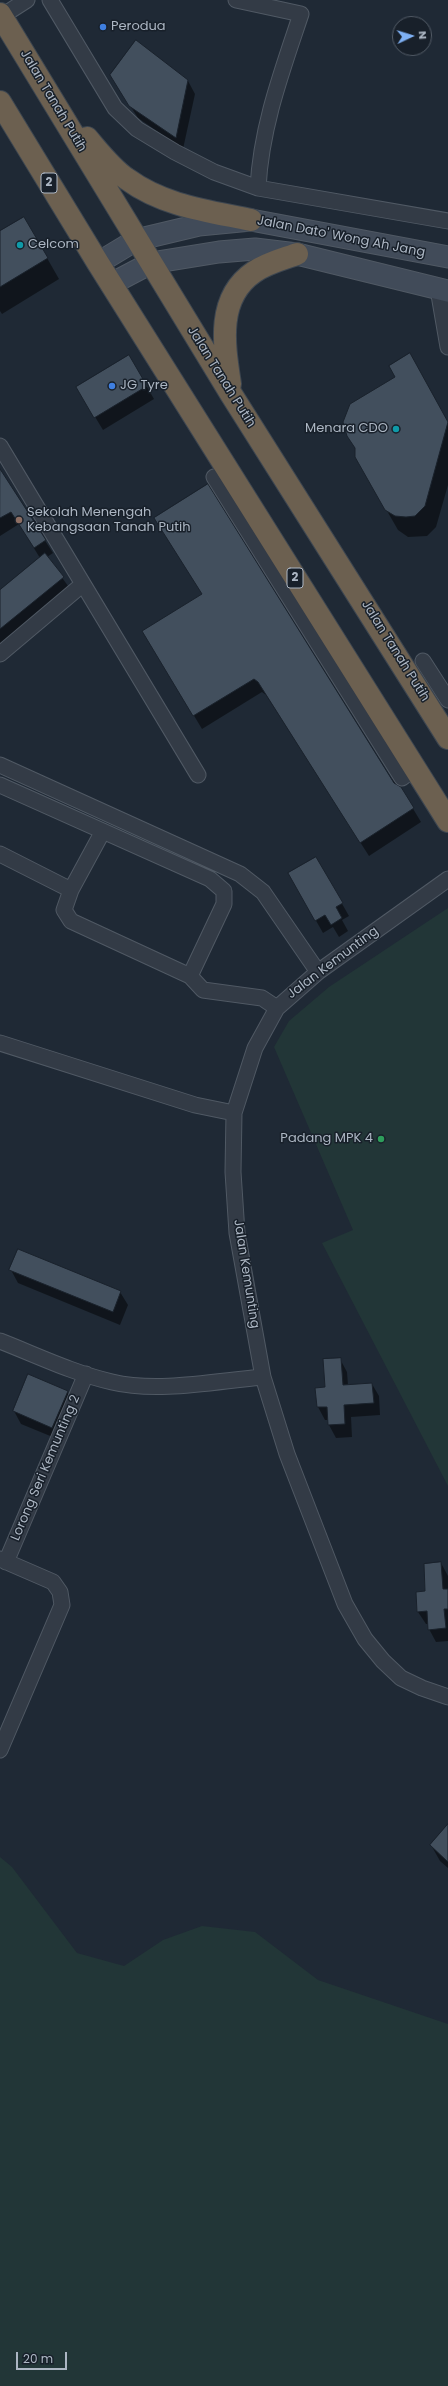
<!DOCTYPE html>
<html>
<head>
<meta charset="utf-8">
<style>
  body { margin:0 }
  #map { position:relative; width:448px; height:2386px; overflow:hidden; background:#1f2935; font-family:Poppins,sans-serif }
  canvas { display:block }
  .north { position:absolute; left:392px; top:16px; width:40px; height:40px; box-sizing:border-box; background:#18202a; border:1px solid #535c67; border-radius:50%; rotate:86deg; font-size:11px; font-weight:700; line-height:16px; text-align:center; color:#acb6c3 }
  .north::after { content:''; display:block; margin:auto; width:14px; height:18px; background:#7fb1f5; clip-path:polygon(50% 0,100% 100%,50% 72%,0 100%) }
  .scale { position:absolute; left:16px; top:2352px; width:51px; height:18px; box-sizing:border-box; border:2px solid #acb6c3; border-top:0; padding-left:5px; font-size:12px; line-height:14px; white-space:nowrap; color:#acb6c3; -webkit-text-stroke:3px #18202a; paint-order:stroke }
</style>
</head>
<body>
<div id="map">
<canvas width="448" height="2386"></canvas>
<div class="north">N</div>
<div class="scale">20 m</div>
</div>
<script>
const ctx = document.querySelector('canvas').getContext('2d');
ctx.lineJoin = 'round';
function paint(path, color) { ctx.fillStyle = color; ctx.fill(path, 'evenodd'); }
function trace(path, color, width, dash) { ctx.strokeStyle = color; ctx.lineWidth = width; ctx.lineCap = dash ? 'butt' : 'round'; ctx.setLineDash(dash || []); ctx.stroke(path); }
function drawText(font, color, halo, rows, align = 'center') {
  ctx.font = font + ' Poppins,sans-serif'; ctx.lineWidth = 3; ctx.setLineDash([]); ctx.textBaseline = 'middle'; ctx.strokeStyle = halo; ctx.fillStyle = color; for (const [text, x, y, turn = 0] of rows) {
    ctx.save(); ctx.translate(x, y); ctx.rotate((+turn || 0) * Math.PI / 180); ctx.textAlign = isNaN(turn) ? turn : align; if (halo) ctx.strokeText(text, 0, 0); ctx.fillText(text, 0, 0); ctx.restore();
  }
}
const green = new Path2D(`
  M448,908v578l-126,-243 31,-13 -79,-183 15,-26 40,-34z
  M0,1857l12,10 65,86 47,13 39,-26 39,-14 53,6 63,48 130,44v362h-448z`);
const shadow = new Path2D(`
  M188,81l7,13 -12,55 -45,-31 -19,-30z
  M0,232l47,26 12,21 -57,35 -2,-3z
  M129,356l25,43 -51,31 -26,-43z
  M422,375l26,49v61l-12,42 -9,9 -19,1 -10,-7 -42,-73z
  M2,474l51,79 -6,4 24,33 -71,57v-56l40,-33 -21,-34 -19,12v-61z
  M203,595l197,192 21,35 -52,34 -103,-161 -4,-3 -60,37 -51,-85z
  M316,858l33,58 -7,4 6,11 -9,6 -6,-10 -10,6 -34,-60z
  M11,1270l109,22 8,13 -8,20 -102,-42z
  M340,1359l7,13 1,13 24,-1 7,12 1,19 -29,2 1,20 -16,1 -7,-13 -1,-5h-3l-7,-13 -2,-18 10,-1z
  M67,1392l8,12 -15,36 -39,-16 -7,-13z
  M441,1563l7,13v65l-12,1 -7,-13v-5h-3l-8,-12z
  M448,1825v43l-8,-7 -9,-16z`);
const building = new Path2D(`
  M136,40l52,40 -12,58 -47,-32 -19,-31z
  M24,217l24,41 -48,29v-56z
  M410,353l38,69 -23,84 -10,10 -9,1 -11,-1 -10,-6 -30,-53v-9l-8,-12 -4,-14 7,-18 45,-27 -6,-11z
  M129,355l18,31 -53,32 -18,-31z
  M0,469l46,71 -12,8 -23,-36 -11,6z
  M208,484l186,299 7,4 13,21 -54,35 -102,-161 -4,-3 -61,37 -51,-85 60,-37 -48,-76z
  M45,553l19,24 -64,52v-39z
  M316,857l27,46 -7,4 6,11 -11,7 -6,-10 -10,6 -27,-48z
  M18,1249l103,42 -8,21 -104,-42z
  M341,1358l2,27 29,-2 2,20 -30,2 1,19 -17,1 -1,-18h-10l-2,-19 10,-1 -2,-28z
  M28,1374l40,17 -16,37 -39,-17z
  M441,1562l2,27h5v20h-4l2,19 -18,2 -1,-19 -10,1 -1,-20 9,-1 -1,-27z
  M448,1824v38l-18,-17z`);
const street = new Path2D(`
  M50,0l65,108 22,21 38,23 39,20 44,16 190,33
  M236,0l65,14c-19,57 -40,113 -43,174
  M2,16l25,-16
  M438,289l10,58
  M0,446l198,329
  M214,477l188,301 12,-9
  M0,654l83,-70
  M423,661l25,39
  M0,765l240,109 23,18 55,80
  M0,785l210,94 14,12v13l-34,72
  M103,831l-32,59 -7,20 7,11 119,55 13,14 59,8 15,10
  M0,854l71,36
  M448,879l-130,93 -41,36 -22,40 -21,65 -1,59 4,61 26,144 24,77 58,150 20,35 18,22 18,17 21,10 26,9
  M0,1043l195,62 39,8
  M0,1341c36,14 73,32 112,41 46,11 104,-1 151,-5
  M0,1559l53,23 7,10 2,13 -62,145
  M6,1562l80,-188`);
const secondary = new Path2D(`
  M98,263l38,-23 63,-15 52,-5 197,37
  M111,284l40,-21 68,-11 36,-3 42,5 151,37`);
const highway = new Path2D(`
  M0,14l231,380 217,344
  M0,102l98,161 350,558
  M87,138c12,14 25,31 40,41 37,27 81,32 124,41
  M230,384c-6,-39 -14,-86 24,-112 13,-9 29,-13 43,-18`);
const markers = [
  [103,27,4,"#3f7fe0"],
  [20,245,4,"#0f9aa8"],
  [112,386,4,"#3f7fe0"],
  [396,429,4,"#0f9aa8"],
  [19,520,4,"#8d6e63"],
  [381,1139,4,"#2e9e5b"]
];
const shields = [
  [49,183,16],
  [295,578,16]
];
const shieldNames = [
  ["2",49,183],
  ["2",295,578]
];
const poiNames = [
  ["Perodua",111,27],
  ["Celcom",28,245],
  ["JG Tyre",120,386],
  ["Menara CDO",388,429,"right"],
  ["Sekolah Menengah",27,513],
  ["Kebangsaan Tanah Putih",27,528],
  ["Padang MPK 4",373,1139,"right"]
];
const streetNames = [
  ["Jalan Tanah Putih",53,101,59],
  ["Jalan Dato' Wong Ah Jang",341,237,11],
  ["Jalan Tanah Putih",221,377,58],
  ["Jalan Tanah Putih",395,651,58],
  ["Jalan Kemunting",333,963,-37],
  ["Jalan Kemunting",246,1274,81],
  ["Lorong Seri Kemunting 2",46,1468,-67]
];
paint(green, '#223637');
paint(shadow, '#0007');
paint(building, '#424f5d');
trace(building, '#1a222c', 1);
trace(street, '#505964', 17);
trace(secondary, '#505964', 23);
trace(highway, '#3d4650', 24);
trace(street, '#333b46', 15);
trace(secondary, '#414b59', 21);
trace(highway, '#6c6050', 22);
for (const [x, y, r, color] of markers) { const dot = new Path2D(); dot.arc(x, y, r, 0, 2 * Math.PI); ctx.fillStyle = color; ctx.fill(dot); trace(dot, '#18202a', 1.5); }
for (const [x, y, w] of shields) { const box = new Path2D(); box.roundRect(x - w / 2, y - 10, w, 20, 3); ctx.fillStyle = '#18202a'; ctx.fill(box); trace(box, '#acb6c3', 1); }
drawText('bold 12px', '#acb6c3', null, shieldNames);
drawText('13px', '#acb6c3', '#18202a', poiNames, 'left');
drawText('13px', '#acb6c3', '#18202a', streetNames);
</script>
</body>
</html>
